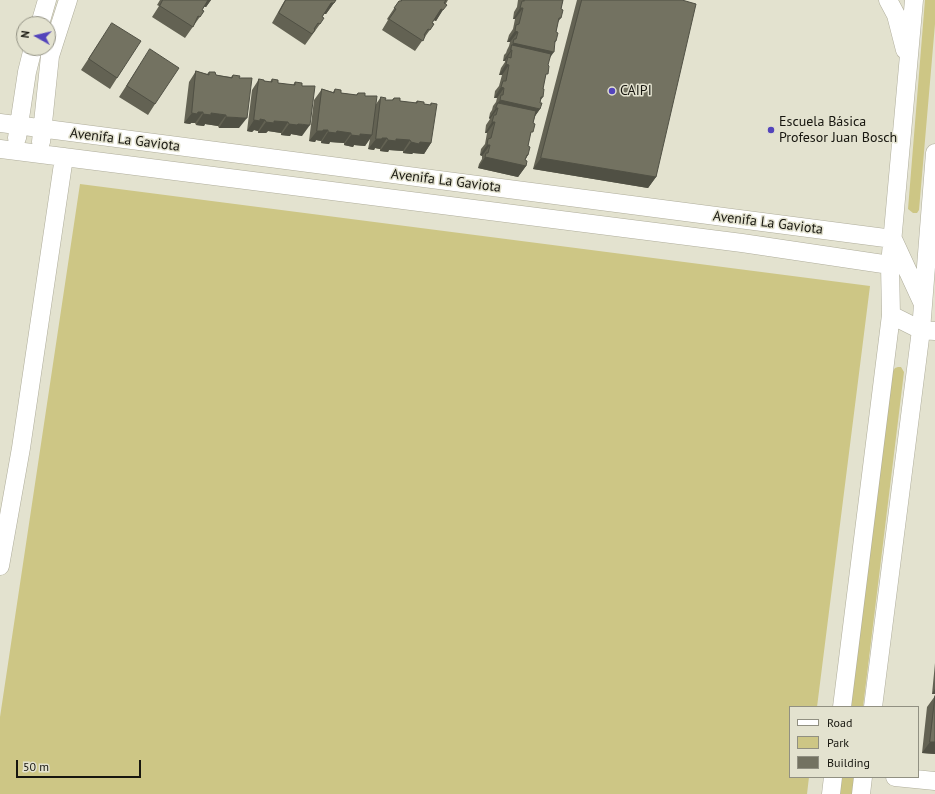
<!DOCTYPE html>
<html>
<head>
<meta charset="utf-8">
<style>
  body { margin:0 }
  #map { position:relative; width:935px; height:794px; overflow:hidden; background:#e3e2cf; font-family:"PT Sans",sans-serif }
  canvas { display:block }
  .legend { position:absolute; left:789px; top:706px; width:130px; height:72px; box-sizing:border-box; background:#e3e2cf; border:1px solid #919082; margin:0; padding:5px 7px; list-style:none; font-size:12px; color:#17160f }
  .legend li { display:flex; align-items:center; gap:8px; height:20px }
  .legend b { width:20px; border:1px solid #919082 }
  .north { position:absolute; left:16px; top:16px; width:40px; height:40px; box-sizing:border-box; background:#e3e2cf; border:1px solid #919082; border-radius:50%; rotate:278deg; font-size:11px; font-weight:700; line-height:16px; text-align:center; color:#17160f }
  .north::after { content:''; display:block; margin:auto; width:14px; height:18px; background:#5344bb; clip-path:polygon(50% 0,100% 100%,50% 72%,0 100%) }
  .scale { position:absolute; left:16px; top:760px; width:125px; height:18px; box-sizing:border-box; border:2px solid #17160f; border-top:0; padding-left:5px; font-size:12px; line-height:14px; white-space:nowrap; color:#17160f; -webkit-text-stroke:3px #e3e2cf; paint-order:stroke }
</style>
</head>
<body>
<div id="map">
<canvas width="935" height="794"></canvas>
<ul class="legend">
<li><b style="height:5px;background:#fff"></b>Road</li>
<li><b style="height:11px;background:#cdc685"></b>Park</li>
<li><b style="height:11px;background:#737261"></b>Building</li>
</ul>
<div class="north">N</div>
<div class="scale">50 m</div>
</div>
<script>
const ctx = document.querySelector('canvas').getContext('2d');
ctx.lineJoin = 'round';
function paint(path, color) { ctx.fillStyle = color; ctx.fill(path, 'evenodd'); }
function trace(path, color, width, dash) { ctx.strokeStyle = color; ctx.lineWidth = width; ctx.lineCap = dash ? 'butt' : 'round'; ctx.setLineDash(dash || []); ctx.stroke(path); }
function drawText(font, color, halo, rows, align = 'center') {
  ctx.font = font + ' "PT Sans",sans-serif'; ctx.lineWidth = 3; ctx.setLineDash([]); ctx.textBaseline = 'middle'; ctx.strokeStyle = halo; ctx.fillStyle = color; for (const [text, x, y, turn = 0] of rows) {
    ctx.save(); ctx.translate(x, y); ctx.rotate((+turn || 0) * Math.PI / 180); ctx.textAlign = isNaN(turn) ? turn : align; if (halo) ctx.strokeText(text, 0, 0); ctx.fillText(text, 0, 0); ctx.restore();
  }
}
const green = new Path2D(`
  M925,0h10v24l-16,186 -2,3h-4l-5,-4z
  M80,184l790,102 -53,421h-27v70h19l-2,17h-807v-77z
  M898,367h3l3,5 -41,335h-14l44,-336 2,-3z
  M840,777h14l-2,17h-14z`);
const street = new Path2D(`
  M888,0l8,15 9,35
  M40,24l7,-24
  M0,123l893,116 30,65
  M17,138l10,-66 6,-24
  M41,142l9,-86 18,-56
  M0,149l742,94 148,22
  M891,315l30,15 14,1
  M0,566l21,-118 43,-291
  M842,707l49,-392 -1,-50 24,-265
  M873,707l48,-377 14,-177
  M895,777l40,4
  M831,794l2,-17
  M861,794l2,-17`);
const wall = new Path2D(`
  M160,0h51l-5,7h-2l-2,3 2,1 -19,27 -33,-21 7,-11 -2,-1z
  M285,0h51l-10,14h-2l-2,3 -2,7 -15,21 -33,-22 10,-18z
  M401,0h47l-12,21 -2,-1 -2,3 2,1 -19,27 -33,-21 6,-10 -1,-1 12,-18h1z
  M518,0h45l-2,9v9l-3,4 -4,21 -5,16 -4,19 -5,25v6l-5,7 -5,20 -2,10v9l-3,5 1,6 -8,11 -40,-9 1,-4 3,-5v-3l-2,-1 1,-6 4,-5 2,-11h-2l1,-8 4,-6 -1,-1 1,-5 2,-3 1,-4 3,-4 1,-4h-3l1,-7 4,-5 3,-11h-3l2,-7 4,-6v-1h-2l1,-6 2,-2 1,-3 2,-4 1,-4h-3l2,-7 4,-6 2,-10h-2l1,-7 3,-5z
  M577,0h105l-26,177 -8,11 -115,-19z
  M112,23l5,55 -7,11 -29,-19z
  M150,49l5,55 -7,11 -29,-18z
  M196,71l11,3 2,-2 7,3 15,2 2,-2 6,53h-20l-1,-2 -13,-2 -1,2 -8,-1 -1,-2h-4l-1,1 -6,-1 5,-41z
  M259,79l5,2 6,1 2,-3 6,4 15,2 2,-3 7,4v50l-11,-2 -1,2 -9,-1v-2l-13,-2 -2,2h-8v-2l-4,-1 -2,2 -5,-1 5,-41z
  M322,89l11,3 2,-3 6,4 15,2 2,-2 18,11 5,-7 4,3h7l2,-2 6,3 15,2 2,-2 7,3 6,1 1,-2v40l-7,11 -11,-1 -1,1 -9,-1v-2l-14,-1 -1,2 -8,-1v-2l-5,-1 -1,2 -6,-1 2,-10 -5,7 -11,-1 -1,2 -9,-2v-2l-14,-1 -1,2 -8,-1v-2l-5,-1 -1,2 -6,-1 5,-41z
  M935,663v31h-3z
  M935,696v58l-13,-1 5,-46z`);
const shadedWall = new Path2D(`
  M208,0h3l-5,7 -2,-1z
  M331,3h3l-8,11h-3z
  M520,8h3l-8,11h-2z
  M441,9l2,1 -7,11 -3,-1z
  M515,31l3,1 -8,10h-3z
  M556,41l-7,10 5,1 -8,11 -34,-13 -7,11h-2l8,-11 1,-4 1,-3z
  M506,64l3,1 -7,10h-3z
  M501,87l3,1 -7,10h-3z
  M543,97l-8,11 5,1 -7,10 -35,-11 -8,11 -1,-1 7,-10 2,-5 2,-3z
  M198,112h5l-8,11h-4l-1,1 -6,-1 8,-10z
  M211,113l15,2 -8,11 -13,-2 -1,2 -8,-1 7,-11z
  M226,117l21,1 -8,10h-20z
  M260,119l5,1 -7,11 -4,-1 -2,2 -5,-1 7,-11z
  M274,121l14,1 -7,11 -13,-2 -2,2h-8l8,-11z
  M492,122h3l-8,11h-2z
  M289,124h9l12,1 -8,11 -11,-2 -1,2 -9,-1z
  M323,130h5l-7,11 -5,-1 -1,2 -6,-1 8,-10z
  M337,131l14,2 -7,10 -14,-1 -1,2 -8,-1 7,-11z
  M360,134l12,1 -7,11 -11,-1 -1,2 -9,-2 7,-10z
  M382,138h5l-7,11 -5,-1 -1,2 -6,-1 8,-10z
  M396,139l14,1 -7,11 -14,-1 -1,2 -8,-1 8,-11z
  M411,142h9l11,1 -7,11 -11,-1 -1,1 -9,-1z
  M487,145h3l-8,11 -2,-1z
  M527,155h1l-7,10 5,1 -8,11 -40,-9 7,-11z
  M541,158l115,19 -8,11 -115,-19z
  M935,689v5h-3z
  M930,742h5v12l-13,-1z`);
const building = new Path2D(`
  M163,0h45l-6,10 2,1 -4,6 -2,-1 -5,11 -33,-21z
  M286,0h50l-2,3h-3l-9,14 2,1 -4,6 -2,-1 -4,6 1,1 -3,4 -33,-21z
  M402,0h44l-2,3 3,2 -4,5 -2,-1 -9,14 2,1 -4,6 -2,-1 -4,6 1,1 -2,5 -34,-22 7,-10 -2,-1 5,-7h2z
  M524,0h39l-2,9 2,1 -2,8h-2l-3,14 2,1 -2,8h-1l-1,11 -41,-9 1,-4h2l2,-7 -3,-1 1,-6 3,-1 4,-16h-3l2,-7h2z
  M582,0h100l14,4 -40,173 -115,-19z
  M112,23l29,18 -24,37 -28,-19z
  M512,45l39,9 -3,11 1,1 -1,8h-2l-3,15h1l-1,8h-2l-1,6h2l-2,6 -40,-9 1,-5h2l1,-7 -3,-1 2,-6h3l3,-16 -3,-1 2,-7 3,1 1,-8h-1z
  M150,49l29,19 -24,36 -28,-18z
  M196,71l13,4v-3h6l1,3 16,3 1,-3 7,1 -1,2h13l-5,40 -21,-1v-2l-15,-2v2l-8,-1v-2h-5l-1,2 -5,-1z
  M259,79l5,1v1l8,1v-3l6,1v3l17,2v-3l7,1v3h13l-5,39 -12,-1 -1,1 -8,-1 -1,-2 -14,-1v2l-8,-1 -1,-2 -5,-1v2l-6,-1z
  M322,89l12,4 1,-4 6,1v3l16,2 1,-2h7v3h12l-5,39 -12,-1v2l-9,-1v-2l-14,-2 -1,2 -8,-1v-2h-5v1h-6z
  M381,97l5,1 -1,2h8l1,-2h6v3l17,2v-2l7,1v2l7,1v-2l6,1 -6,39 -11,-1 -1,2 -8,-2 -1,-2 -14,-1v2l-8,-1 -1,-2h-5v1h-6z
  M498,103l38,8 -3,12 2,1 -2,8h-2l-3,14 2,1 -2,8h-1l-2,5 2,1 -1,5 -41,-9 1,-4h2l2,-8h-3l1,-6 3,-1 4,-16h-3l2,-7h2l2,-7h-2z
  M935,696v46h-5z`);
const markers = [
  [612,91,4,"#5344bb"],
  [771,130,4,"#5344bb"]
];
const poiNames = [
  ["CAIPI",620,91],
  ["Escuela Básica",779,122],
  ["Profesor Juan Bosch",779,138]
];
const streetNames = [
  ["Avenifa La Gaviota",125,140,7],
  ["Avenifa La Gaviota",446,181,7],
  ["Avenifa La Gaviota",768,223,7]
];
paint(green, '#cdc685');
trace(street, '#afad9b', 19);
trace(street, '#fff', 18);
paint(wall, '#636253');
paint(shadedWall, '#505044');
paint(building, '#737261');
trace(building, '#505044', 1);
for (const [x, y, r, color] of markers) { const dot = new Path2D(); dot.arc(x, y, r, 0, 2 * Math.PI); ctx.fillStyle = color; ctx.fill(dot); trace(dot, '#e3e2cf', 1.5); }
drawText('14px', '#17160f', '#e3e2cf', poiNames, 'left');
drawText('14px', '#17160f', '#e3e2cf', streetNames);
</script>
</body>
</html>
